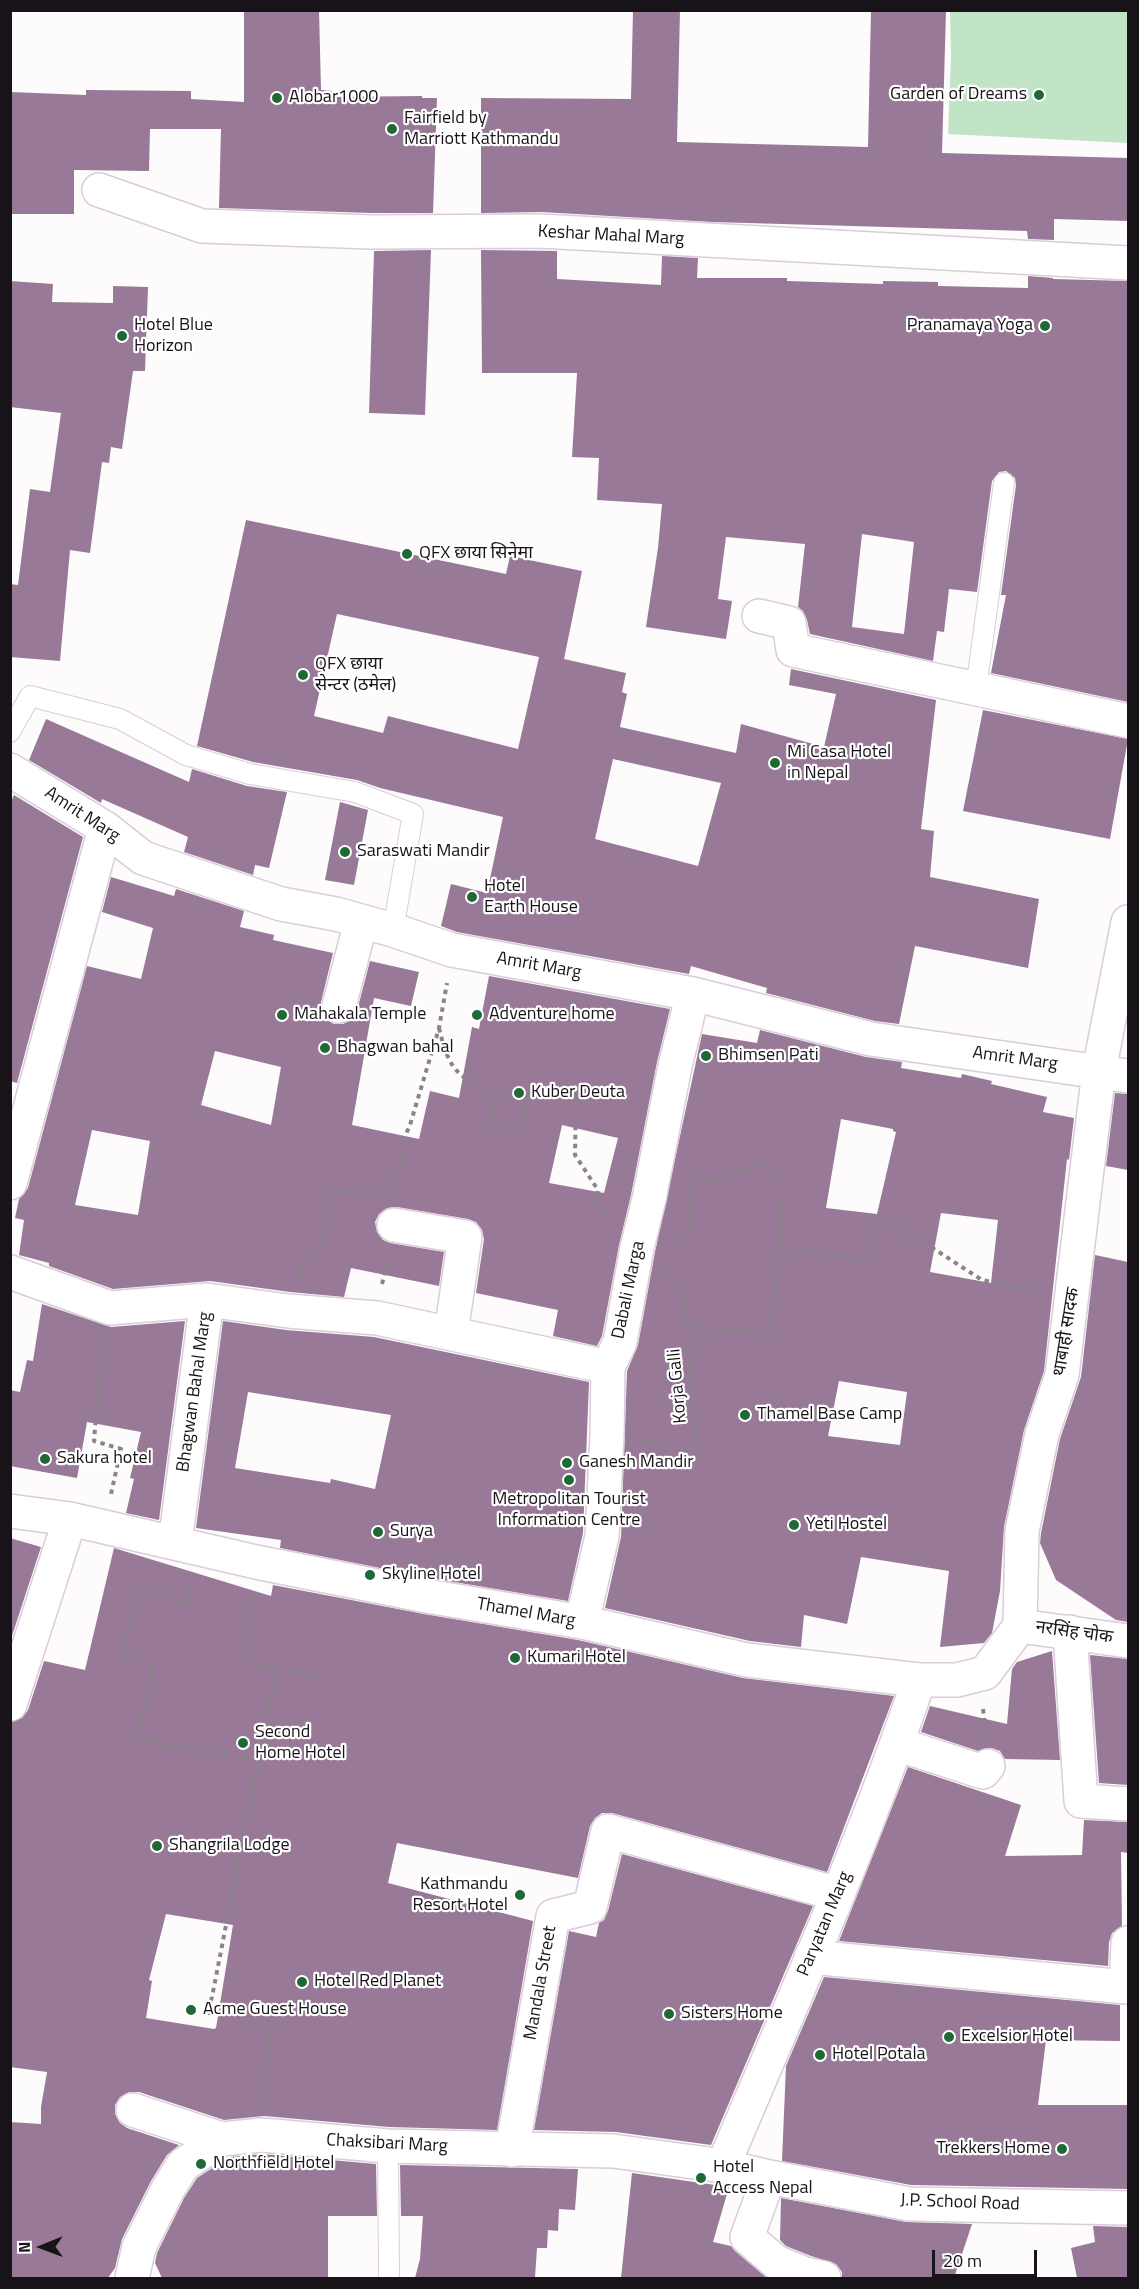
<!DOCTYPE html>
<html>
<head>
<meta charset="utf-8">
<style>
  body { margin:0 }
  #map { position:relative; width:1139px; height:2289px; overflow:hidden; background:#fefbfd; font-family:"Titillium Web",sans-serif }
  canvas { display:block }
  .frame { position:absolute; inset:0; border:12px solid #181318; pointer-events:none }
  .north { position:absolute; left:12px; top:2217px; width:60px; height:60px; -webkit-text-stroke:4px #fff; paint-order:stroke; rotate:269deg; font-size:16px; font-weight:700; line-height:24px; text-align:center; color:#181318 }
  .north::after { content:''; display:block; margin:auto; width:21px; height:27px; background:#181318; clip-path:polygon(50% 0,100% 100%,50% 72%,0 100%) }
  .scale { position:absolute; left:932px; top:2250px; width:105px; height:27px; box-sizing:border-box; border:3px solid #181318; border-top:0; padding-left:8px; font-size:18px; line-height:21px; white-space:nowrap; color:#181318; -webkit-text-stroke:4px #fff; paint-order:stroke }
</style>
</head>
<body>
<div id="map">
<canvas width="1139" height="2289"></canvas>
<div class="frame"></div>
<div class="north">N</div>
<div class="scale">20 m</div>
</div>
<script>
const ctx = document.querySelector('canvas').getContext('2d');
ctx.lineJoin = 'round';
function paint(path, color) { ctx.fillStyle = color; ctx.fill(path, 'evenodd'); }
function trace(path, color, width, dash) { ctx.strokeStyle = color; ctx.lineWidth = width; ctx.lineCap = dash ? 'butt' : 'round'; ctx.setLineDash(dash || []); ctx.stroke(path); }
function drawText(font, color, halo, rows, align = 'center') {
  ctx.font = font + ' "Titillium Web","Noto Sans Devanagari",sans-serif'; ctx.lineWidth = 4.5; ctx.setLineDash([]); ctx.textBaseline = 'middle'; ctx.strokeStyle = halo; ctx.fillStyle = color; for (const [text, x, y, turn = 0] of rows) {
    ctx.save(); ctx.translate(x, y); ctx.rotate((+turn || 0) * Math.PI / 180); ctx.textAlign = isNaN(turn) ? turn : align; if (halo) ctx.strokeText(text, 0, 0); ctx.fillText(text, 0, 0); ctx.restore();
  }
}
const green = new Path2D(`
  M950,11h178v132l-180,-9 3,-77z`);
const building = new Path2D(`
  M244,10h75l2,80 11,1 -1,6 91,-1v2h15l-4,115h-62l-152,-5 2,-79h-71l-1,42 -75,-1v44h-64v-122l76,3v-5l105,1v8l53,3z
  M633,10h47l-3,132 191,5 3,-137h75l-4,143 186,5v63l-74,-2v21l-26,-1 -1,-8 -315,-9 -170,-10 -61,1v-115l150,1z
  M431,250l-6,165 -56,-2 5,-162z
  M481,250l76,1v28l104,6 1,-29 36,2 -1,20h90v3l96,3v-3l55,1v4l90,2v-12l25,2v1l75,2v421l-137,-29 15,-78h-5l15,-110 -1,-7 -9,-7 -7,1 -7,9 -15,111 -28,-3 -5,43 -7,-1 -4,30 -123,-27 -3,-14 -4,-9 -5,-4 7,-63 -79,-7 -8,62 14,2 -6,38 -80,-12 12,-79 4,-44 -65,-4 2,-42 -27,-1 5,-84h-95zM862,534l52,8 -10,92 -52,-7z
  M10,281l43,3 -1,18 61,1v-17l35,1 -3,84h-12l-11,78 -11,-2 -2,16 -7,-1 -12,91 -20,-3 -10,111 -50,-4v-73l8,1 12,-96 20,3 11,-79 -51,-6z
  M246,520l260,54 4,-18 72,15 -18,88 62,14 -4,19 5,2 -7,33 116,26 5,-29 83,23 12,-53 -47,-9 2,-16 145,31 -15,129 13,2 -4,46 109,22 -11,69 -113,-22 -16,78 -24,-3 -109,-28 1,-5 -76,-22 -2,8 -232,-42 -16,-6 10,-42 36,9 16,-76 -123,-29 -23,-8 -104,-18 -56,-16zM337,614l202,43 -21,92 -130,-33 -5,17 -69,-17zM613,759l108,24 -23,83 -103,-27z
  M983,710l145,29 -18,100 -147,-28z
  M46,719l143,63 3,-13 55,17 40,6 -18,76 -14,-3 -2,10 -69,-23 4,-15 -86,-38 -1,4 -72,-43z
  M14,795l69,42 -66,246 -7,-2v-277z
  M340,802l28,8 -14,75 -29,-5z
  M111,877l63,19 2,-7 68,22 -4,16 34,8 -1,5 60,13 -12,49v8l4,9 9,5h9l10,-5 4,-8 13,-50 49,11 -8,34 -37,-8 -22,127 67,14 11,-48 29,7 13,-71 7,2 10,-53 181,33 -13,53 -26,133 -12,50 -17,91 -5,10 -44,-10 5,-26 -82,-17 8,-54 -2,-9 -6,-8 -8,-3 -71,-12 -10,1 -8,6 -4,8 2,10 6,8 7,3 54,9 -5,34 -88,-18 -7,29 -54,-5 -80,-11 -97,8 -64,-23v-3l-30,-8 5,-35 -9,-2 4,-19 9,-11 59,-222 54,13 12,-51 -51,-16zM215,1051l66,16 -10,58 -70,-20zM562,1125l56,13 -14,55 -55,-10zM92,1130l58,11 -12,74 -63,-10z
  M760,1030l106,27 36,5 -1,6 60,10 1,-4 30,7 -1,3 56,13 -4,15 31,6 -5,42 -2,-1 -23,212 -20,59 -20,97 -4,64 -8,42 -8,10 -44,4 9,-76 -88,-14 -14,67 -43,-9 -3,32 -51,-6 -145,-33 16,-71 6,-166 11,-26 17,-93 47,-218 55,9zM841,1119l52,10v2l3,1 -19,82 -51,-6zM941,1213l57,7 -7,63 -61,-11zM839,1381l68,11 -7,53 -72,-9z
  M1115,1093l13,1v76l-22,-4z
  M1095,1255l33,7v360l-12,-2 -60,-40 -16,-37 1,-10 19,-94 21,-62z
  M42,1304l69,23 74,-6 -26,199 -33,-7 8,-34 -4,-1 11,-46 -54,-10 -10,56 -67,-12v-76l10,2 7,-32 6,1z
  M223,1321l63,9 88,7 215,45 -6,151 -15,68 -138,-23 -150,-30 1,-8 -85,-12zM248,1392l143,23 -16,74 -44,-10 -1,4 -95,-15z
  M10,1538l31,9 -31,95z
  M114,1548l157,48 2,-11 151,29 154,26 165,38 151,18 -67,176 -215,-59h-10l-7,5 -5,8 -12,52 -181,-35 -9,40 145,38 -36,209 -108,-3 -125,-11 -40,4 -85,-28h-10l-9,5 -5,8v9l5,9 7,5 52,17 -12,10 -16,26 -29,58 -7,29 -7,10 -98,-1v-155l31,2v-17l6,-35 -37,-5v-345l12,-4 6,-8 16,-49 41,9zM166,1914l67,11 -17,103 -2,1 -68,-11 6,-37 -3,-1z
  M1052,1651l8,109 -55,-1 -5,-8 -8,-3 -14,3 -57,-19 9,-26 77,18 5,-55 5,-7z
  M1090,1655l38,4v126l-29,-2z
  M908,1767l113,38 -16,51 77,-1 2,-35 44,2v31l-7,-1 1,74 -10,7 -3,9 -1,24 -269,-25z
  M622,1854l191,52 -102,239 -95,-13 -82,-2 35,-199 27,6 3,-14 5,-3 4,-9z
  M824,1977l296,28v36l-74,-1 -8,65h90v84l-217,-4 -129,-24 4,-95z
  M262,2154l114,10 1,52h-49v62h-166l-7,-15 2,-10 27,-55 13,-20 32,-21z
  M400,2165l178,4 -3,41 -16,-1 -1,22 -10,-1 -1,18h-10l-2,30h-120l5,-19 3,-43h-22z
  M632,2173l97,14 -16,55 18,4 4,5 32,27h-146z
  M781,2198l125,24 66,2 -18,54h-112v-6l-6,-8 -25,-8 -25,-10 -6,-6z
  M1093,2226l35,1v51h-51l-6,-30 24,-6z`);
const path = new Path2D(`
  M439,1028c11,46 19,48 59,67l-10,34 35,-6 4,-23 10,-15 39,9 -1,61 23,35 -3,20 14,5
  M387,1190l12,-14 3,-33 8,-18 29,-97 8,-45
  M675,1242l10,-6 5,-11 1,-45 -4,-1
  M779,1246l84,14 12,-46 53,31 54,35 58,12
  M670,1276l-1,3 14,16 4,31
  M299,1279l6,-15 17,-22 3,-19v-31l6,-2 30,4 23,-4
  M382,1284l6,-25
  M102,1340l-8,101 27,8 -10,45
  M641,1442l57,8 -6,-46 2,-14 -5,-19 -2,-45 83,7 14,-148 -15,-19 -33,3 -13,13 -27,-3 -7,-6
  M192,1583l-6,20 -46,-11 -20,61 34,11 -17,75 121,21
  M251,1596l-7,53 2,13 72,14
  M983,1709l3,25
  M265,2101l7,-84 -65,-4 5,-16 64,-328`);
const lane = new Path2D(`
  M976,689l28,-206
  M10,732l20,-36 90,23 66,36 64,19 105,18 58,22 -20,116
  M388,2146l1,132`);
const street = new Path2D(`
  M99,190l103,36 169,6 170,-1 587,32
  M759,616l30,7 4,27 335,71
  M10,770l95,58 38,30 138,46 55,10 57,16 59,20 241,44 178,45 257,37
  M339,1006l22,-84
  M10,1183l95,-355
  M394,1225l71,12 -14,96
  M10,1272l100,36 97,-8 -32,243
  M207,1300l81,11 89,7 231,49
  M10,1511l60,8 186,43 171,34 155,26 165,38 172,20h38l28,-7 35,-47
  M582,1622l20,-86 5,-99 1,-70 12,-25 17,-94 12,-49 26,-133 18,-72
  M1070,1632l11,169 47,3
  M10,1704l60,-185
  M897,1744l86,28 5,-6
  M811,1957l315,30 2,-44
  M133,2110l89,29
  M512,2150l41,-234 37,-9 18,-76 230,63
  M723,2166c68,-161 140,-321 196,-486
  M769,2177l-22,60 29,25 29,12 19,4
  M132,2278l7,-31 29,-58 15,-24 39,-26 40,-4 126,11 225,5 110,15 46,11 140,27 219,4`);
const secondary = new Path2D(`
  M1128,922l-29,149 -37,304 -20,59 -20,97 -2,95 108,15`);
const markers = [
  [1039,95,6,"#1f6936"],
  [277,98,6,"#1f6936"],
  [392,129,6,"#1f6936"],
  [1045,326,6,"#1f6936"],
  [122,336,6,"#1f6936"],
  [407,554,6,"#1f6936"],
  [303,675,6,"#1f6936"],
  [775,763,6,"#1f6936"],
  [345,852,6,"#1f6936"],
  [472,897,6,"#1f6936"],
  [282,1015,6,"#1f6936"],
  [477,1015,6,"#1f6936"],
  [325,1048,6,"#1f6936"],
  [706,1056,6,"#1f6936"],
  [519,1093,6,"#1f6936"],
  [745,1415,6,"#1f6936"],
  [45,1459,6,"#1f6936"],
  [567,1463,6,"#1f6936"],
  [569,1480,6,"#1f6936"],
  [794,1525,6,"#1f6936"],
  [378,1532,6,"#1f6936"],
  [370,1575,6,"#1f6936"],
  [515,1658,6,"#1f6936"],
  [243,1743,6,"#1f6936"],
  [157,1846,6,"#1f6936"],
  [520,1895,6,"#1f6936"],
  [302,1982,6,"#1f6936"],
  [191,2010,6,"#1f6936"],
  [669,2014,6,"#1f6936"],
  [949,2037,6,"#1f6936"],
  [820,2055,6,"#1f6936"],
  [1062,2149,6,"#1f6936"],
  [201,2164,6,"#1f6936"],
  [701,2178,6,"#1f6936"]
];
const poiNames = [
  ["Garden of Dreams",1027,95,"right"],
  ["Alobar1000",289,98],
  ["Fairfield by",404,119],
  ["Marriott Kathmandu",404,140],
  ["Hotel Blue",134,326],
  ["Horizon",134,347],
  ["Pranamaya Yoga",1033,326,"right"],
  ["QFX छाया सिनेमा",419,554],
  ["QFX छाया",315,665],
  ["सेन्टर (ठमेल)",315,686],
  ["Mi Casa Hotel",787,753],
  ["in Nepal",787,774],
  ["Saraswati Mandir",357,852],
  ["Hotel",484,887],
  ["Earth House",484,908],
  ["Mahakala Temple",294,1015],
  ["Adventure home",489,1015],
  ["Bhagwan bahal",337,1048],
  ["Bhimsen Pati",718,1056],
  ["Kuber Deuta",531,1093],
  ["Thamel Base Camp",757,1415],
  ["Sakura hotel",57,1459],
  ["Ganesh Mandir",579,1463],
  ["Metropolitan Tourist",569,1500,"center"],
  ["Information Centre",569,1521,"center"],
  ["Yeti Hostel",806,1525],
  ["Surya",390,1532],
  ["Skyline Hotel",382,1575],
  ["Kumari Hotel",527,1658],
  ["Second",255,1733],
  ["Home Hotel",255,1754],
  ["Shangrila Lodge",169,1846],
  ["Kathmandu",508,1885,"right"],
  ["Resort Hotel",508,1906,"right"],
  ["Hotel Red Planet",314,1982],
  ["Acme Guest House",203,2010],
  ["Sisters Home",681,2014],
  ["Excelsior Hotel",961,2037],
  ["Hotel Potala",832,2055],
  ["Trekkers Home",1050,2149,"right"],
  ["Northfield Hotel",213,2164],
  ["Hotel",713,2168],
  ["Access Nepal",713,2189]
];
const streetNames = [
  ["Keshar Mahal Marg",611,236,3],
  ["Amrit Marg",82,815,33],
  ["Amrit Marg",539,966,10],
  ["Amrit Marg",1015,1059,8],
  ["Dabali Marga",629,1290,-78],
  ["थाबाही सादक",1067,1332,-81],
  ["Korja Galli",678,1386,-95],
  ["Bhagwan Bahal Marg",195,1392,-82],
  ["Thamel Marg",526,1613,10],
  ["नरसिंह चोक",1074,1633,8],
  ["Paryatan Marg",825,1924,-67],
  ["Mandala Street",541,1983,-80],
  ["Chaksibari Marg",387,2144,3],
  ["J.P. School Road",960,2203,2]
];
paint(green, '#c1e4c7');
paint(building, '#987997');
trace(lane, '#daccd9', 22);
trace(street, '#daccd9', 36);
trace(secondary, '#daccd9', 36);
trace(path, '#898589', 4, [4.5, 4.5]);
trace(lane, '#fff', 20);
trace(street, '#fff', 33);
trace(secondary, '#fff', 33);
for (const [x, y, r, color] of markers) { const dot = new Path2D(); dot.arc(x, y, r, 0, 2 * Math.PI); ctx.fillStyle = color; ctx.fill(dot); trace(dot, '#fff', 2); }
drawText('18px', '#181318', '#fff', poiNames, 'left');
drawText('18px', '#181318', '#fff', streetNames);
</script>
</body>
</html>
